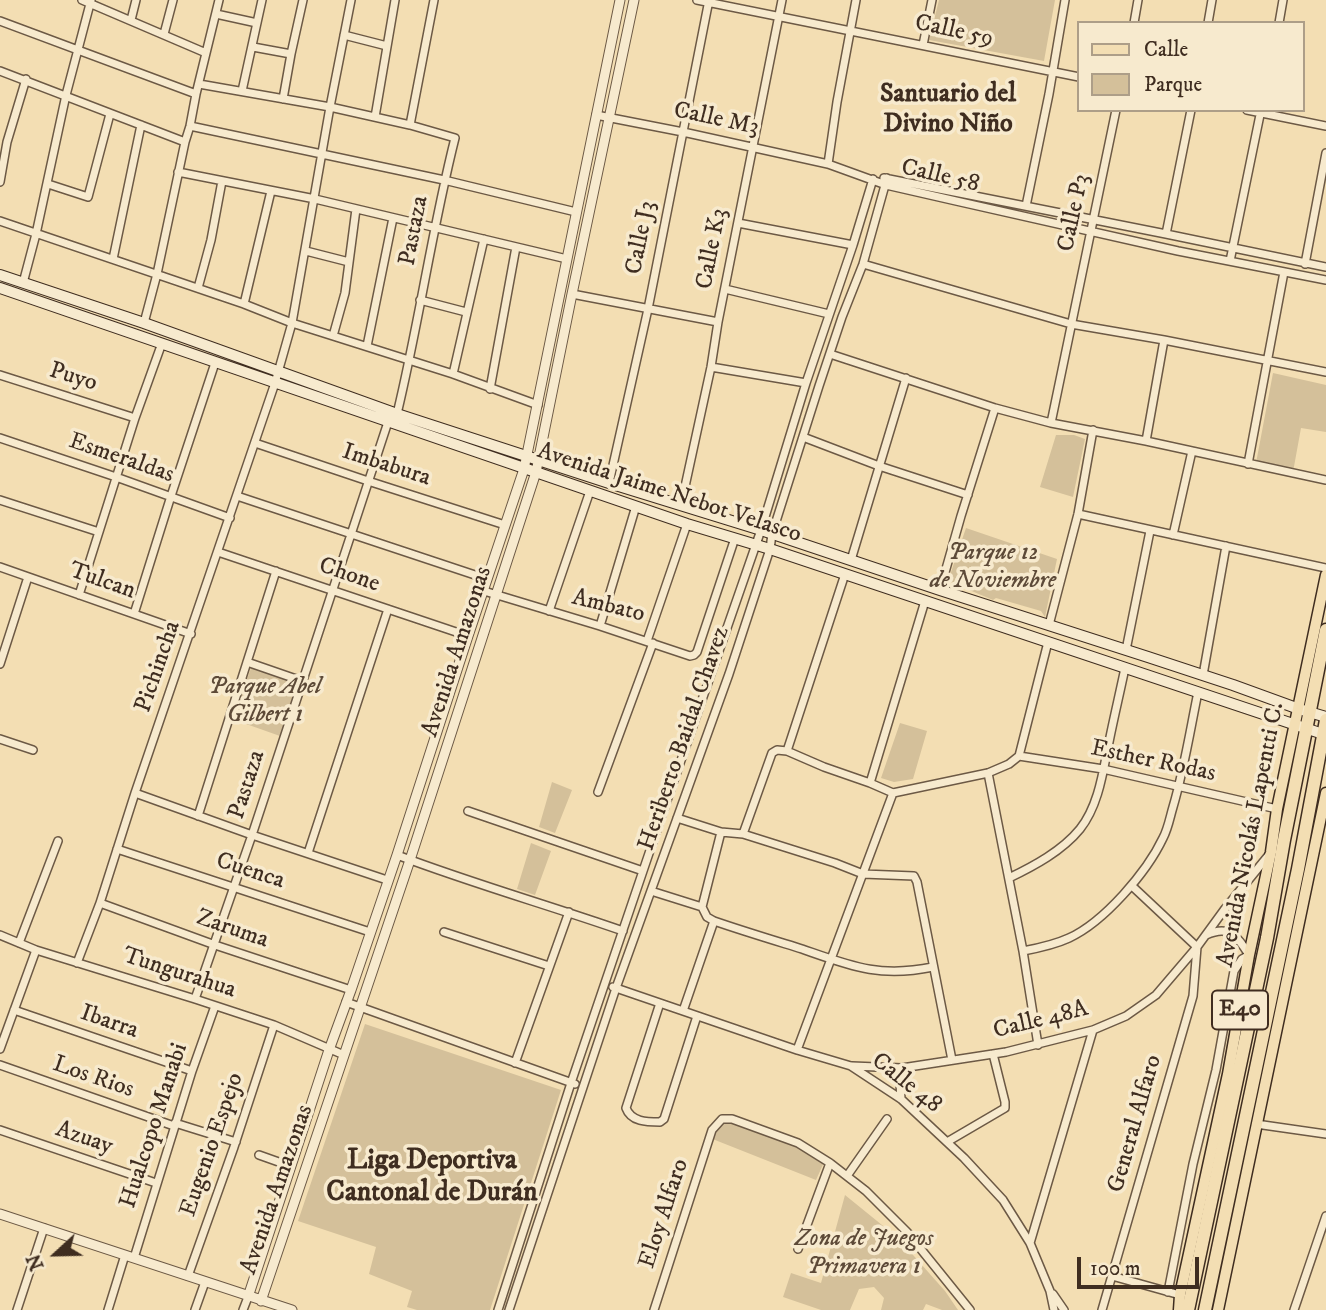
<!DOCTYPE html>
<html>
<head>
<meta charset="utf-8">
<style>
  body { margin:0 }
  #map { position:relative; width:1326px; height:1310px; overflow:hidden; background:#f3deb3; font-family:"IM FELL DW Pica",serif }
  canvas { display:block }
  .legend { position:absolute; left:1077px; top:21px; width:228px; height:91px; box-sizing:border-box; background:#f7eace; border:2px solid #ad9e88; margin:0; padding:9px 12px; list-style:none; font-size:21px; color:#3f2d20 }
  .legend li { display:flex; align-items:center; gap:14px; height:35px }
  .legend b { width:35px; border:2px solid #ad9e88 }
  .north { position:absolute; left:21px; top:1219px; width:70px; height:70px; -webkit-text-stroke:5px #f7eace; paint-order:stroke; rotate:248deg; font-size:19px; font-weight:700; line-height:28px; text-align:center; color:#3f2d20 }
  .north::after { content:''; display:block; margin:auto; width:24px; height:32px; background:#3f2d20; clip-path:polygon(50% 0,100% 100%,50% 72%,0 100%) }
  .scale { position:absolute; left:1077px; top:1257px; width:122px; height:32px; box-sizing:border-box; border:4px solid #3f2d20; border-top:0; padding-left:9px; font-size:21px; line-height:24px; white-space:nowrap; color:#3f2d20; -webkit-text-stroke:5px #f7eace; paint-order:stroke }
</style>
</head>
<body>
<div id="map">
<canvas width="1326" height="1310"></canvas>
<ul class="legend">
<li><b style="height:9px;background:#f3deb3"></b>Calle</li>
<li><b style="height:19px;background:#d4c09a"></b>Parque</li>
</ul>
<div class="north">N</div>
<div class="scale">100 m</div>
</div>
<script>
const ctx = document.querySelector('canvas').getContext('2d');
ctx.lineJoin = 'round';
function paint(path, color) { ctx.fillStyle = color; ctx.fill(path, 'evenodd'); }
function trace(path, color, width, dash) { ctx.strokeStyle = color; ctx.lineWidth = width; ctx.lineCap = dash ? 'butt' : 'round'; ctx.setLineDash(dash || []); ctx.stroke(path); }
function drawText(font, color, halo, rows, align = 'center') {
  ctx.font = font + ' "IM FELL DW Pica",serif'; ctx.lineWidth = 7; ctx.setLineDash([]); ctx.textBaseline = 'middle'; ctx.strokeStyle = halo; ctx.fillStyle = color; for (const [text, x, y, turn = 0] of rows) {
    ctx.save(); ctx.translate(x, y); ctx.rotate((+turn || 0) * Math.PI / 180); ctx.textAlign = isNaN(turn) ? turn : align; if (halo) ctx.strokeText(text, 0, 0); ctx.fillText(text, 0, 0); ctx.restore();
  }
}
const green = new Path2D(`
  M939,0h116l-11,61 -115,-21z
  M1273,373l53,12v47l-25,-4 -8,44 -37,-9z
  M1056,435h18l11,4 -12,58 -33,-10z
  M966,528l91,31 -12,58 -4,-6 -45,-13 -3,2 -45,-19z
  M251,668l46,15 -17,53 -48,-17z
  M900,723l27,8 -14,48 -19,3 -13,-4z
  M552,782l20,8 -17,43 -16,-6z
  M531,843l20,8 -16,44 -18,-6z
  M365,1024l196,66 -71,220h-73l-10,-3 5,-16 -43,-17 7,-27 -78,-26z
  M722,1119l54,16 49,25 -9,20 -106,-42z
  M845,1195l53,43 47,53 13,19h-16l-16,-6 -3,6h-42l3,-12 -10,-11 -15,2 -9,21h-29l-38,-13 8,-24 30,10z`);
const minor = new Path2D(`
  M82,0l124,53
  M697,0l382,77
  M216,14l41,9
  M131,20l5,-20
  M0,21l196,73
  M1134,23l4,-23
  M1208,23l4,-23
  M1279,23l4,-23
  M164,34l9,-34
  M344,35l43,11
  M923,45l9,-45
  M253,47l38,7
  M0,71l185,71
  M199,84l131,23 80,18 45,13c-23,91 -36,185 -58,276
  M242,91l20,-91
  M283,99l8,-45 12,-54
  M1247,110l79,16
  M596,115l87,17 145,32 58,21 70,16 222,50 148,29
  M375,117l20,-117
  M410,125l24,-125
  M190,126l254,54 132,32
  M828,164l9,-62 19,-102
  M178,172l137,27 252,60
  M884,178l282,56 160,33
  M0,182l7,-40 19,-63
  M48,184l40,13 22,-83
  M1026,206l23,-112 16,-94
  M0,221l244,83 48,19 161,51 85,31
  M738,223l115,22
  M1166,234l25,-124
  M306,251l43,11
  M113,259l28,-134
  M1230,261l31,-151
  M863,264l208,60 93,16 162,32
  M1305,264l21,-111
  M23,283l13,-49 30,-139 25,-95
  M198,288l13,-48 11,-59
  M725,289l104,25
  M572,294l146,28
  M420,300l46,12
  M244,304l27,-113
  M144,323l13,-49 28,-132 5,-16 6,-32 23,-94
  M333,336l12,-43 11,-84
  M367,346l26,-128
  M830,354l165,54 56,15 95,18 180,39
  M711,367l95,16
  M453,374l31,-135
  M0,375l135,43
  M490,389l26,-142
  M1051,423l65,-313
  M803,437l76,29 89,29
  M0,438l116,39 114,41
  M1146,441l18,-101
  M255,443l113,38 137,44
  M1248,464l36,-192
  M609,483l39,-174 61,-309
  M237,496l250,83
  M0,500l99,32
  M681,505l30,-138 7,-45 64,-322
  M1078,514l248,54
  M1173,535l19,-84
  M218,552l250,84
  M851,560l55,-182
  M0,567l191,67
  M940,590l21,-74 34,-108
  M484,591l116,35 90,30 4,-1 3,-3 38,-114
  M79,595l56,-177 27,-75
  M549,611l41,-120
  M134,614l37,-118 44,-133
  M1049,625l29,-111 15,-84
  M600,626l36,-120
  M647,641l40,-117
  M1126,650l24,-119
  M247,662l55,19
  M0,664l28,-87
  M1203,675l23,-129
  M0,739l33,11
  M787,751l58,-177
  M1019,756l84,13 174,40
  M988,773l35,178 15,94
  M870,783l55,-182
  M598,792l55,-149
  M135,793l117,42 135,45
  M468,811l175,60
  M198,816l78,-245
  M677,818l44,14 22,2 92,29 28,11 51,2 3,6 35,178
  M721,832l-19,75 5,10 7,4c29,10 59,19 88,28 49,17 77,29 131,18
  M743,834l29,-81 5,-3 10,1 37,16 46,16 23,10 95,-20 21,-9 10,-8 29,-114
  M117,849l253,83
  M308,853l80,-244
  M397,855c74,28 151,50 226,76
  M1009,878c25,-12 53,-27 71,-49 19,-24 23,-58 29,-87 5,-25 11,-50 16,-74
  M651,891l51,16
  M100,903l115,42 136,45
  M444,932l105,34
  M0,935l36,15 159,49 79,26 70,30
  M19,943l39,-102
  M1023,951c16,-3 31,-6 46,-13 35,-16 78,-66 94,-100 5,-9 7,-21 10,-31 11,-37 17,-76 25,-115
  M77,963l23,-60 35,-110 140,-410 17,-60 38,-216 21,-107
  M613,987l184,63 54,16 50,33 63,59 39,42 27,43 20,48 4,19
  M195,999l57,-164 136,-413
  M346,1002l229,82
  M660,1003l-34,105c5,14 21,14 34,14l4,-3 33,-103
  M14,1010l178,61
  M683,1011l31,-90
  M0,1049l36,-99
  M797,1050l96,-257
  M515,1063l54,-151
  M0,1065l174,61
  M852,1066l50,2 104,-16 87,-22 33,-14 30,-21 41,-48 27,-37 44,-54
  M901,1099l-1,-16 2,-15
  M175,1123l61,19
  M1256,1124l70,10
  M0,1130l156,53
  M947,1142l58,-34v-6l-12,-48
  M259,1155l31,11
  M847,1176l40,-57
  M1030,1243l63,-213
  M798,1249l32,-86
  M134,1258l58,-187 23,-65
  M188,1276l46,-129 40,-122
  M1112,1276l68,19
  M1168,1292l25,-128 23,-94 18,-99 8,-12 7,-4c-12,-19 -19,-31 -43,-20
  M1053,1294l11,16
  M17,1310l27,-82
  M108,1310l17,-55
  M195,1310l10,-28
  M243,1310l5,-13
  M498,1310l73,-227 91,-268 99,-285 45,-147 47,-138 20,-66
  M509,1310l107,-322 113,-314 41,-125 2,-15 47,-148 23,-69 21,-53 24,-86
  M654,1310l58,-180 10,-11h10l66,24 32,20 36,28 41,41 63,78
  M1102,1310l91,-314 4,-49 -65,-61
  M1294,1310l32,-94`);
const tertiary = new Path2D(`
  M0,1214l292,96
  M248,1297l81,-247 22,-60 46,-135 71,-219 56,-167 96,-469
  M261,1301l149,-441 126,-388 36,-178 62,-294`);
const secondary = new Path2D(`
  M0,275l144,48 253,91 212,69 152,47 179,60 208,67 85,28 66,24 27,8
  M0,288l687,236 83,25 556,186`);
const primary = new Path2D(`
  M1179,1310l1,-15 48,-221 21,-119 22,-103 6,-43 49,-234
  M1218,1310l108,-517`);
const trunk = new Path2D(`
  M1188,1310l79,-372 17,-98 42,-210
  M1205,1310l93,-441 28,-149`);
const shields = [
  [1240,1010,56]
];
const shieldNames = [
  ["E40",1240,1010]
];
const streetNames = [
  ["Calle 59",954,32,12],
  ["Calle M3",716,120,12],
  ["Calle 58",940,177,13],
  ["Calle P3",1075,213,-78],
  ["Pastaza",415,231,-79],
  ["Calle J3",642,238,-79],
  ["Calle K3",713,249,-79],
  ["Puyo",73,378,17],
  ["Esmeraldas",121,459,19],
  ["Imbabura",386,466,18],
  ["Avenida Jaime Nebot Velasco",669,494,18],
  ["Chone",349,576,19],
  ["Tulcan",102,582,19],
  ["Ambato",608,607,14],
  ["Avenida Amazonas",458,652,-72],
  ["Pichincha",159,667,-71],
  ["Heriberto Baidal Chavez",685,739,-71],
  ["Esther Rodas",1153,762,12],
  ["Pastaza",248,785,-72],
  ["Avenida Nicolás Lapentti C.",1252,835,-79],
  ["Cuenca",250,872,18],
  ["Zaruma",232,930,19],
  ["Tungurahua",179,974,18],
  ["Calle 48A",1041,1021,-14],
  ["Ibarra",109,1023,19],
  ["Los Rios",93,1078,19],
  ["Calle 48",906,1084,38],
  ["General Alfaro",1136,1124,-74],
  ["Hualcopo Manabi",155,1126,-72],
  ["Azuay",84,1139,19],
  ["Eugenio Espejo",213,1145,-71],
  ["Avenida Amazonas",278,1190,-71],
  ["Eloy Alfaro",665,1214,-72]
];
const parkNames = [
  ["Parque 12",993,554],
  ["de Noviembre",993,582],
  ["Parque Abel",265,688],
  ["Gilbert 1",265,716],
  ["Zona de Juegos",864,1240],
  ["Primavera 1",864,1268]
];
const neighbourhoodNames = [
  ["Santuario del",948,96],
  ["Divino Niño",948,126]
];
const quarterNames = [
  ["Liga Deportiva",432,1162],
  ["Cantonal de Durán",432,1194]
];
paint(green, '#d4c09a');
trace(minor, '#6c5945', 10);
trace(tertiary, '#6c5945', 11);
trace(secondary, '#3f2d20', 12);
trace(primary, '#3f2d20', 13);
trace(trunk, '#3f2d20', 15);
trace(minor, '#f7eace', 7);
trace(tertiary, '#f7eace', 9);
trace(secondary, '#f7eace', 10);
trace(primary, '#f3deb3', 10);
trace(trunk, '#f3deb3', 12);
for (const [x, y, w] of shields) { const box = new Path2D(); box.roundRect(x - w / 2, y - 19.5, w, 39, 5); ctx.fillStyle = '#f7eace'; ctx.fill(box); trace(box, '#3f2d20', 2); }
drawText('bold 23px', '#3f2d20', null, shieldNames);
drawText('24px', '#3f2d20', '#f7eace', streetNames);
drawText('italic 24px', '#5d4a38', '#f7eace', parkNames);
drawText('bold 26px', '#3f2d20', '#f7eace', neighbourhoodNames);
drawText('bold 28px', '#3f2d20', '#f7eace', quarterNames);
</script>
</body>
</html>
